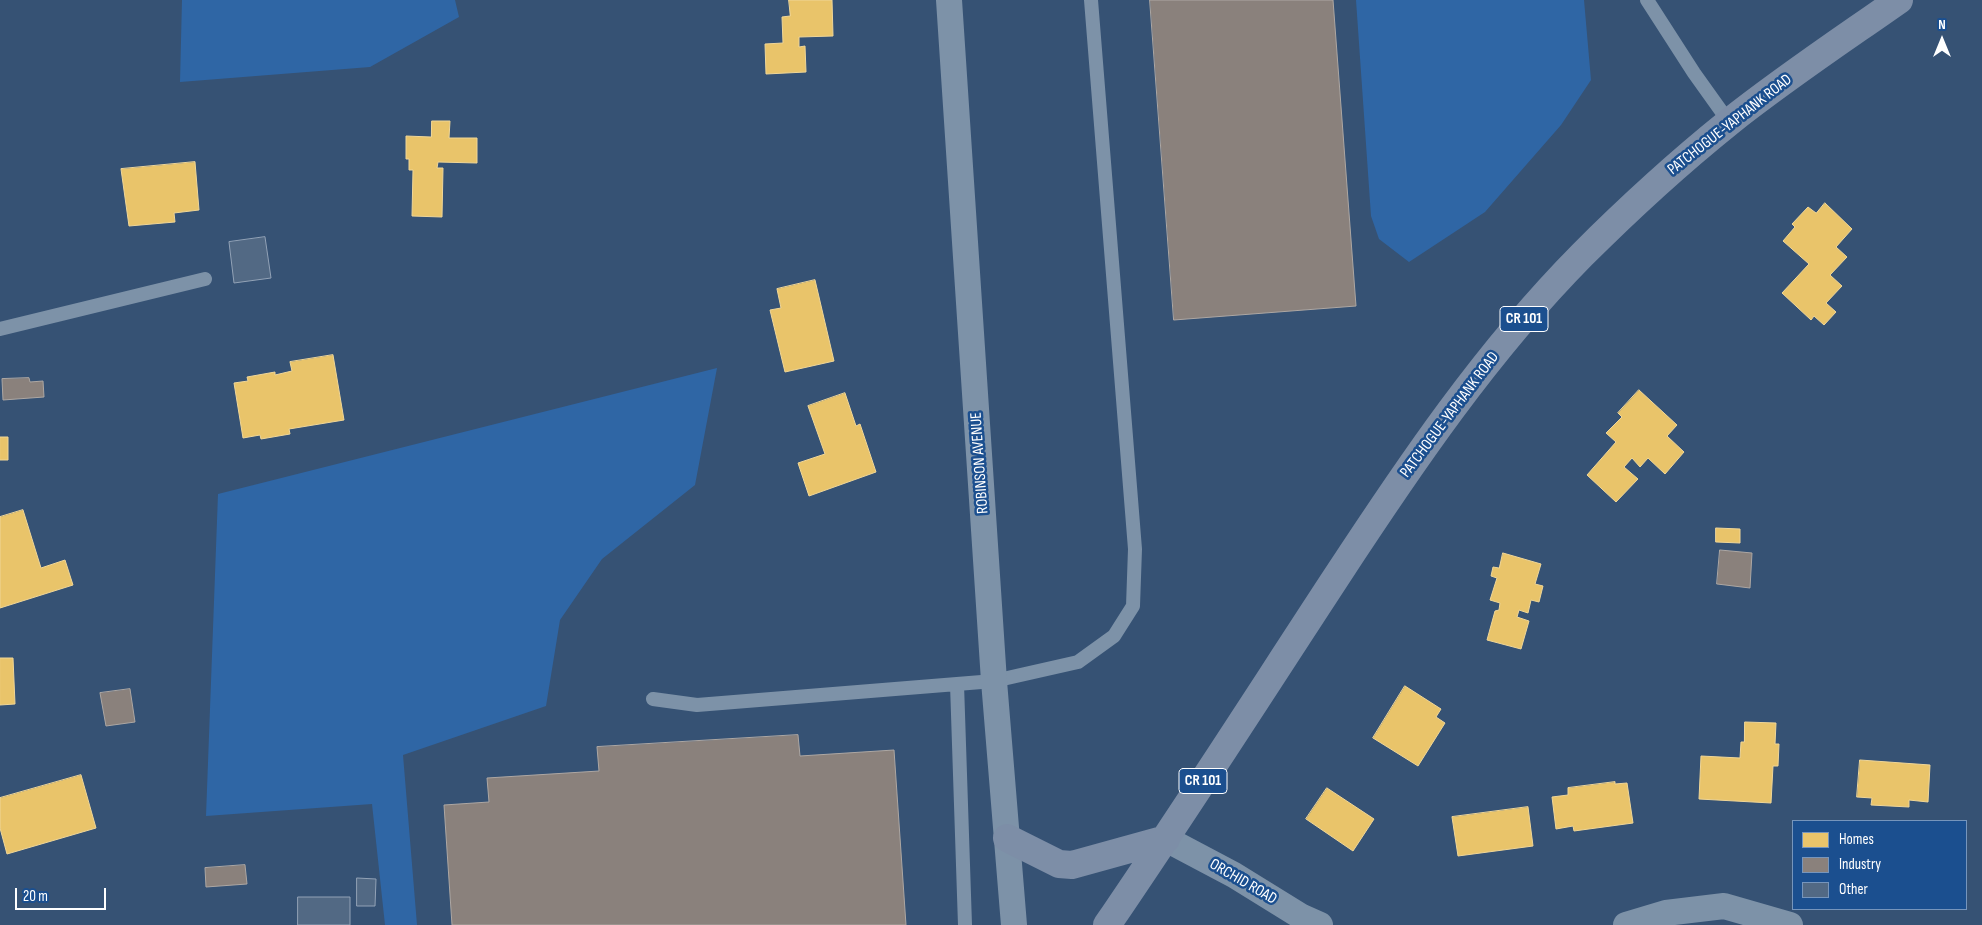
<!DOCTYPE html>
<html>
<head>
<meta charset="utf-8">
<style>
  body { margin:0 }
  #map { position:relative; width:1982px; height:925px; overflow:hidden; background:#365274; font-family:"Sofia Sans Condensed",sans-serif }
  canvas { display:block }
  .legend { position:absolute; left:1792px; top:820px; width:175px; height:90px; box-sizing:border-box; background:#1b4f8f; border:1px solid #7695bc; margin:0; padding:6px 9px; list-style:none; font-size:15px; color:#fff }
  .legend li { display:flex; align-items:center; gap:10px; height:25px }
  .legend b { width:25px; border:1px solid #7695bc }
  .north { position:absolute; left:1917px; top:15px; width:50px; height:50px; -webkit-text-stroke:4px #1b4f8f; paint-order:stroke; rotate:0deg; font-size:14px; font-weight:700; line-height:20px; text-align:center; color:#fff }
  .north::after { content:''; display:block; margin:auto; width:18px; height:22px; background:#fff; clip-path:polygon(50% 0,100% 100%,50% 72%,0 100%) }
  .scale { position:absolute; left:15px; top:888px; width:91px; height:22px; box-sizing:border-box; border:2px solid #fff; border-top:0; padding-left:6px; font-size:15px; line-height:18px; white-space:nowrap; color:#fff; -webkit-text-stroke:4px #1b4f8f; paint-order:stroke }
</style>
</head>
<body>
<div id="map">
<canvas width="1982" height="925"></canvas>
<ul class="legend">
<li><b style="height:14px;background:#e9c46a"></b>Homes</li>
<li><b style="height:14px;background:#8a817c"></b>Industry</li>
<li><b style="height:14px;background:#526984"></b>Other</li>
</ul>
<div class="north">N</div>
<div class="scale">20 m</div>
</div>
<script>
const ctx = document.querySelector('canvas').getContext('2d');
ctx.lineJoin = 'round';
function paint(path, color) { ctx.fillStyle = color; ctx.fill(path, 'evenodd'); }
function trace(path, color, width, dash) { ctx.strokeStyle = color; ctx.lineWidth = width; ctx.lineCap = dash ? 'butt' : 'round'; ctx.setLineDash(dash || []); ctx.stroke(path); }
function drawText(font, color, halo, rows, align = 'center') {
  ctx.font = font + ' "Sofia Sans Condensed",sans-serif'; ctx.lineWidth = 5; ctx.setLineDash([]); ctx.textBaseline = 'middle'; ctx.strokeStyle = halo; ctx.fillStyle = color; for (const [text, x, y, turn = 0] of rows) {
    ctx.save(); ctx.translate(x, y); ctx.rotate((+turn || 0) * Math.PI / 180); ctx.textAlign = isNaN(turn) ? turn : align; if (halo) ctx.strokeText(text, 0, 0); ctx.fillText(text, 0, 0); ctx.restore();
  }
}
const green = new Path2D(`
  M182,0h273l4,17 -89,50 -190,15z
  M1356,0h228l7,80 -30,45 -76,87 -76,50 -30,-23 -8,-23z
  M717,368l-22,117 -93,74 -42,61 -14,86 -143,49 14,170h-32l-13,-121 -166,12 12,-322z`);
const homes = new Path2D(`
  M789,0h43l1,36 -34,1v10l6,-1 1,26 -40,2 -1,-30 18,-1 -1,-26 8,-1z
  M432,121h18l-1,17h28v25l-39,-1 -1,6h6l-1,49 -30,-1 1,-46h-4v-11h-3v-23l25,1z
  M195,162l4,48 -25,3 1,9 -46,4 -8,-57z
  M1825,203l27,26 -16,18 11,10 -17,18 12,11 -16,17 10,9 -12,13 -10,-9 -3,4 -29,-27 27,-29 -26,-23 12,-14 -3,-3 16,-17 8,6z
  M815,280l19,81 -49,11 -15,-62 11,-2 -4,-19z
  M333,355l11,65 -55,9 1,5 -29,5 -1,-4 -17,3 -9,-55 14,-2 -1,-4 28,-5v3l17,-4 -2,-9z
  M1639,390l38,35 -10,11 17,16 -19,22 -17,-16 -8,9 -8,-9 -8,9 14,12 -22,23 -29,-27 29,-33 -10,-9 16,-16 -4,-4z
  M845,393l11,33 4,-2 16,48 -67,24 -11,-33 27,-9 -17,-48z
  M0,437h8v23h-8z
  M23,510l18,58 24,-8 8,25 -73,23v-91z
  M1716,528l24,1v14l-24,-1z
  M1503,553l38,11 -6,20 8,2 -4,16 -8,-2 -3,13 -9,-3 -2,7 12,4 -8,28 -34,-9 8,-29 4,-1 1,-7 -10,-3 7,-22 -6,-2 2,-9 6,1z
  M0,658h13l2,46 -15,1z
  M1405,686l36,23 -5,8 9,6 -27,43 -45,-28z
  M1745,722l31,1 -1,21h4l-1,22h-5l-2,37 -72,-4 2,-43 39,2 1,-16h3z
  M1860,760l70,5 -2,37 -19,-2v7l-38,-2 1,-7 -15,-1z
  M81,775l15,53 -89,26 -7,-26v-30z
  M1615,782v2l12,-1 6,40 -59,8 -1,-5 -17,3 -4,-32 16,-2v-7z
  M1327,788l47,31 -21,32 -47,-32z
  M1528,807l5,39 -75,10 -6,-39z`);
const industry = new Path2D(`
  M1150,0h183l23,306 -182,14z
  M29,378l1,4 13,-1 1,16 -41,3 -1,-21z
  M1720,550l32,3 -2,35 -33,-4z
  M130,689l5,33 -29,4 -6,-33z
  M798,735l2,21 94,-6 12,175h-454l-8,-120 45,-3 -2,-24 112,-7 -2,-24z
  M245,865l2,19 -41,3 -1,-19z`);
const building = new Path2D(`
  M265,237l6,41 -37,5 -5,-41z
  M357,878l19,1 -1,27h-18z
  M298,897h52v28h-52z`);
const lane = new Path2D(`
  M1647,0l47,73 35,49
  M0,329l205,-50
  M957,684l8,241
  M653,699l44,6 297,-24 84,-19 36,-26 19,-30 2,-57 -44,-549`);
const street = new Path2D(`
  M949,0l45,681 20,244
  M1166,839l68,36 68,42 18,8
  M1626,925l40,-12 58,-7 66,19`);
const primary = new Path2D(`
  M1007,838l52,26 13,1 94,-26
  M1107,925c78,-114 152,-230 228,-346 74,-113 151,-227 247,-324 46,-46 95,-91 146,-132 55,-44 114,-83 171,-123`);
const shields = [
  [1524,319,48],
  [1203,781,48]
];
const shieldNames = [
  ["CR 101",1524,319],
  ["CR 101",1203,781]
];
const streetNames = [
  ["PATCHOGUE-YAPHANK ROAD",1730,125,-38],
  ["PATCHOGUE-YAPHANK ROAD",1450,415,-53],
  ["ROBINSON AVENUE",980,463,-94],
  ["ORCHID ROAD",1243,882,30]
];
paint(green, '#2f66a5');
paint(homes, '#e9c46a');
trace(homes, '#f0d697', 1);
paint(industry, '#8a817c');
trace(industry, '#ada7a3', 1);
paint(building, '#526984');
trace(building, '#92a2b6', 1);
trace(lane, '#7d92a8', 14);
trace(street, '#7d92a8', 26);
trace(primary, '#7d8ea7', 28);
for (const [x, y, w] of shields) { const box = new Path2D(); box.roundRect(x - w / 2, y - 12.5, w, 25, 4); ctx.fillStyle = '#1b4f8f'; ctx.fill(box); trace(box, '#fff', 1); }
drawText('bold 15px', '#fff', null, shieldNames);
drawText('16px', '#fff', '#1b4f8f', streetNames);
</script>
</body>
</html>
